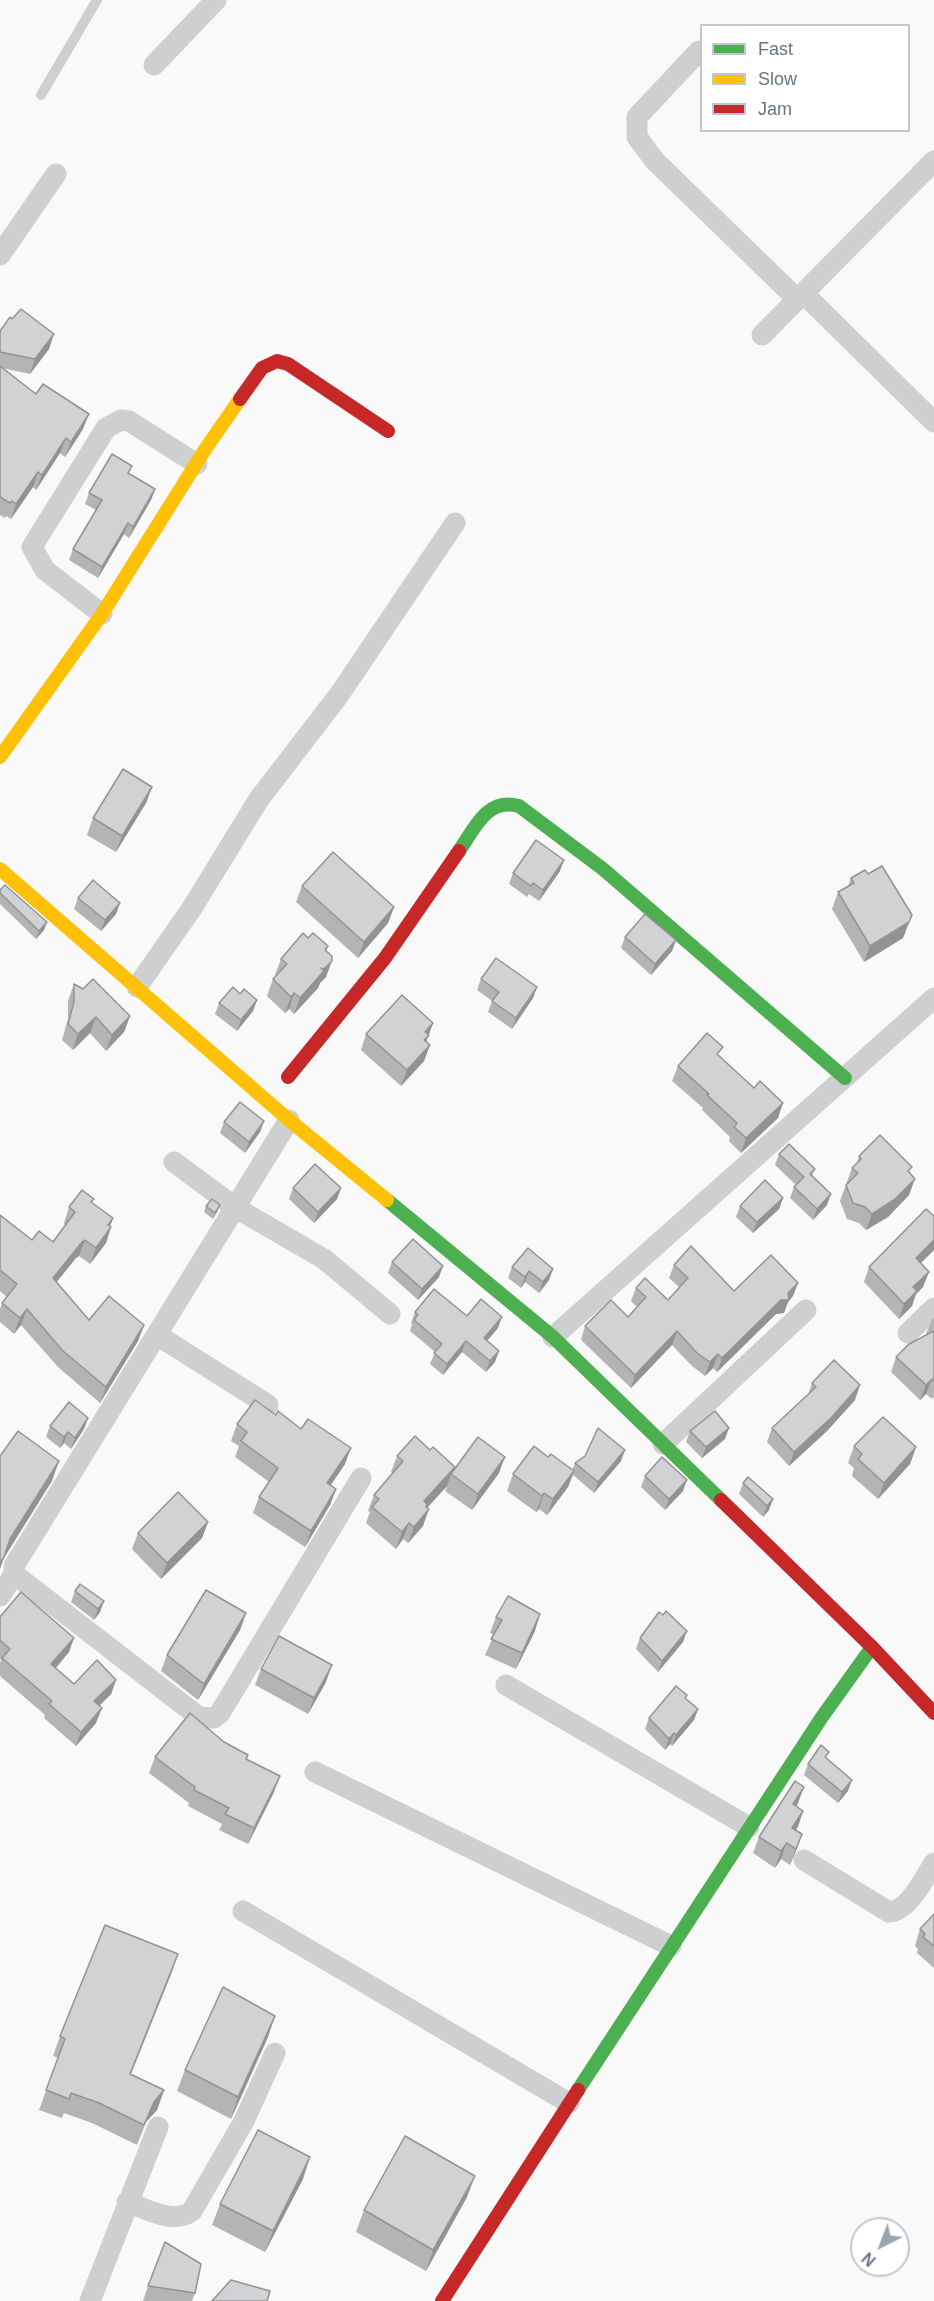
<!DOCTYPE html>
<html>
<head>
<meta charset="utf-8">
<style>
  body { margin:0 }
  #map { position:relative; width:934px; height:2301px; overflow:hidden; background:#f9f9f9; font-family:Helvetica,sans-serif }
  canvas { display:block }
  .legend { position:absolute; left:700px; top:24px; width:210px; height:108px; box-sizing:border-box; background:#fff; border:2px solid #c1c8cd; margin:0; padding:8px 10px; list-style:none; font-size:18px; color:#657683 }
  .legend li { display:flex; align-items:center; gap:12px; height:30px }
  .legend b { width:30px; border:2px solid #c1c8cd }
  .north { position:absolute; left:850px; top:2217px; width:60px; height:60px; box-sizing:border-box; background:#fff; border:2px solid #c1c8cd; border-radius:50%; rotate:222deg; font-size:16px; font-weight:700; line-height:24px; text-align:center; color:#657683 }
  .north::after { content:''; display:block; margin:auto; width:21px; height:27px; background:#99a4ac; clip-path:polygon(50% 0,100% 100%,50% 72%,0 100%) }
</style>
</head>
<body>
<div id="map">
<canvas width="934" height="2301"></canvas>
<ul class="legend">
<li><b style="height:8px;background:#4caf50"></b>Fast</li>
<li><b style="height:8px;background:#ffc107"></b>Slow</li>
<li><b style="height:8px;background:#c62828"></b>Jam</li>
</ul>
<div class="north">N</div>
</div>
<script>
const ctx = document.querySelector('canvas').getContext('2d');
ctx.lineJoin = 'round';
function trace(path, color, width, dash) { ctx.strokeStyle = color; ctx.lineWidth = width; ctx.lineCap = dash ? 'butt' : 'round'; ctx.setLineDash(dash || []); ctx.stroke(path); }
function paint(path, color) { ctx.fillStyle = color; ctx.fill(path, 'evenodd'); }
const lane = new Path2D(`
  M41,95l56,-95`);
const street = new Path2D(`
  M699,51l-62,66v20l18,24 142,138
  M154,65l62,-65
  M0,255l56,-81
  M803,293l131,129
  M762,335l172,-174
  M102,614l-57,-44 -13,-23 74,-119 15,-8 8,1 68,43
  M137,987l55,-79 67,-109 80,-104 116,-172
  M174,1162l62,46 88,51 66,55
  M908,1333l26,-25
  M157,1335l111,70
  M553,1337l381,-339
  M663,1444l143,-134
  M14,1574l185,143 15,1 6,-5 141,-235
  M0,1596l14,-22v-8l275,-446
  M506,1685l243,142
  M315,1772l356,174
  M804,1860l85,52c20,-1 35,-34 45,-49
  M243,1911l326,192
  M127,2202c20,7 47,23 65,9l52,-90 31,-68
  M90,2301l68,-174`);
const fast = new Path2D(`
  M459,851c16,-23 28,-54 60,-45l84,63 242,209
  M387,1200l166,137 168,163
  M578,2090l244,-373 50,-70`);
const slow = new Path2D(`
  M0,757l102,-143 104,-166 34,-49
  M0,869l289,251 98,80`);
const jam = new Path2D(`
  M240,399l22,-31 15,-7 11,3 100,67
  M288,1077l97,-119 74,-107
  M721,1500l151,147 62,66
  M442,2301l136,-211`);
const wall = new Path2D(`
  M0,331l49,18 -19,25 -28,-6 81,61 -18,28 -5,-4 -24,37 -3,-3 -22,32 -5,-3 -1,2 -5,-3z
  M130,474l25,15 -4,11 -22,38 -5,-4 -26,44 -29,-18 4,-11 23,-39 -11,-6 4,-11z
  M152,787l-6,16 -30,49 -29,-17 6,-17z
  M560,871l-21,30 -10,-7 -2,3 -18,-13 4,-11z
  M851,878l55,53 -3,7 -39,24 -32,-53 6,-17 10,-6z
  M302,886l92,21 -6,16 -30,35 -62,-56z
  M0,890l47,32 -3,8 -8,9 -36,-35z
  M78,898l38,16 -15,17 -27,-22z
  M625,937l51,3 -4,11 -21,24 -30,-27z
  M308,938l20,8 -2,5v26l-6,6 -2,5 -24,26 -5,-5 -4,4 -18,-17 6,-17 3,-3 -1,-1 6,-16z
  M481,979l56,8 -4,11 -21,31 -24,-17 4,-11 -15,-11z
  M74,984l56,32 -6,16 -18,19 -16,-18 -17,17 -11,-10 6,-21v-18z
  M240,994l17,6 -4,11 -16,20 -22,-17 4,-11z
  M433,1023l-7,19 4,3 -6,16 -23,25 -40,-36 5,-16z
  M719,1056l59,62 -37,35 -12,-12 1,-4 -28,-27 1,-2 -31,-27 6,-15z
  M264,1121l-4,11 -15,21 -25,-20 4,-11z
  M779,1154l36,15 -3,7 15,29 -14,15 -23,-22 4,-11 2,-2 -21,-20z
  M859,1156l50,17v22l-21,22 -22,13 -7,-7 -12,-4 -7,-18 12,-33 5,-5z
  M293,1188h48l-4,11 -23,24 -25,-24z
  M783,1198l-4,11 -26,24 -17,-16 4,-11z
  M92,1203l21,15 -3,8 1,1 -5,16 -16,21 -11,-8 -3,2 -20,24 33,38 55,5 -6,16 -38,62 -42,-36 -37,-42 -7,9 -14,-12v-13l2,-6 5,-6 -7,-6v-76l32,25 21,2 12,-17 -1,-2 5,-16z
  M206,1206l12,5 -5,8 -9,-7z
  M934,1216v34l-13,13 2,24 -7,7 -4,12 -13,13 -35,-37 5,-15z
  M528,1248l21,32 -10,13 -14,-11 -4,6 -13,-10 4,-11z
  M392,1262l47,15 -21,23 -30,-27z
  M674,1265l60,26 59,5 -5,6 -4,11 -8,1 -59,58 -4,-4 -8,8 -13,-10 -20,-21 -41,43 -50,-48 4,-14 43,-9 9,-10 -6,-6 5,-13 32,12 11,-13 -10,-9z
  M415,1312l52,4 31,12 -11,13 8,21 -9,10 -24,-20 -19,23 -13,-11 5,-12 -25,-21 2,-7 -1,-1z
  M934,1317v80l-2,2 -6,-5 -6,6 -29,-28 5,-15 31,-22 -1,-1 6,-15z
  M812,1383l43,17 -28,31 -38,35 -22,-24 5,-14 36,-33z
  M88,1418l-4,11 -13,20 -7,-6 -4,5 -14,-11 4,-11z
  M237,1424l108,40 -14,21 5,4 -6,16 -25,42 -52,-34 6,-16 10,-15 -34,-25 4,-11 -8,-5z
  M690,1431l35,8 -23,19 -16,-16z
  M854,1446l62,1 -6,17 -32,35 -26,-23 2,-8 -6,-5z
  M430,1450l25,17 -1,3 45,3 -27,37 -27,-19 2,-5 -20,22 -4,18 -15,17 -5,-4 -7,10 -30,-26 4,-11 -2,-1 6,-16 19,-22 -2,-1 6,-16z
  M548,1457l24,13 3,-7 46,-2 -27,32 -21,-18 -5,12 -21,28 -8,-6 -3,3 -29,-21 6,-17z
  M645,1476l38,15 -18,19 -24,-23z
  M748,1477l21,33 -6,7 -24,-23 4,-11z
  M208,1522l-6,16 -41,41 -29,-30 6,-16z
  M80,1584l24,17 -4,11 -6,8 -23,-18 4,-11z
  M246,1613l-6,17 -42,70 -37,-29 6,-16z
  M663,1615l20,27 -25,30 -22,-23 4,-11z
  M0,1617l69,35 -13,16 18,16 42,-4 -5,14 -12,12 -3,17 -20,23 -32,-28 1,-3 -45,-39v-13l1,-3 -1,-1z
  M496,1617l39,14 -19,38 -31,-14 9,-20 -4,-2z
  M261,1669l65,13 -18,32 -53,-29z
  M685,1698l13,11 -4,11 -22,26 -2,-2 -5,6 -20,-21 4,-11z
  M224,1742l24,13 -1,4 27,33 -26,52 -29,-14 3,-6 -34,-18 1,-3 -40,-30 6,-16z
  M827,1758l21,33 -10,12 -34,-28 4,-11z
  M798,1803l-1,3 6,5 -7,19v21l-6,14 -9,-6 -6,9 -22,-15 6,-16z
  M934,1914v54l-17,-15 1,-4 -3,-3 5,-17z
  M171,1974l-40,100 33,16 -7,20 -11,12 -9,23 -45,-22 -28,-10 -2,5 -23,-8 19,-52 -5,-2 7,-20z
  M268,2037l-37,82 -54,-28 8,-21z
  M303,2179l-38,73 -53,-27 8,-21z
  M467,2197l-41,74 -70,-39 8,-22z
  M148,2286l47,7 -3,8h-49z`);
const shadedWall = new Path2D(`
  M54,334l-5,15 -19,25 5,-15z
  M89,414l-6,15 -18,28 6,-15z
  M66,438l-6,15 -24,37 6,-15z
  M38,472l-5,15 -22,32 5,-15z
  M155,489l-4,11 -22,38 4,-11z
  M128,523l-4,11 -26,44 4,-11z
  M152,787l-6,16 -30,49 6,-16z
  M564,860l-4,11 -21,30 4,-11z
  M120,903l-4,11 -15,17 4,-11z
  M394,907l-6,16 -30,35 6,-16z
  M912,915l-9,23 -39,24 6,-16z
  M47,922l-3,8 -8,9 3,-8z
  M676,940l-4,11 -21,24 4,-11z
  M332,961l-6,16 -6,6 -2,5 -24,26 6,-16 22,-24 2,-5z
  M537,987l-4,11 -21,31 4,-11z
  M294,993l-5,16 -4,4 6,-16z
  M257,1000l-4,11 -16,20 4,-11z
  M130,1016l-6,16 -18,19 6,-16z
  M96,1017l-6,16 -17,17 5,-16z
  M433,1023l-10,28 2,-19z
  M430,1045l-6,16 -23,25 6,-16z
  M783,1103l-5,15 -37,35 5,-15z
  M264,1121l-4,11 -15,21 4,-11z
  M915,1179l-6,16 -21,22 -22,13 6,-16z
  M341,1188l-4,11 -23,24 4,-11z
  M831,1194l-4,11 -14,15 4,-11z
  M783,1198l-4,11 -26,24 4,-11z
  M113,1218l-5,14 3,-5 -5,16 -16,21 6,-16 12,-23z
  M85,1240l-6,16 -3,2 -29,36 6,-16 29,-36z
  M934,1240v10l-24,23 6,-15z
  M443,1266l-4,11 -21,23 4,-11z
  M553,1269l-4,11 -10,13 4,-11z
  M529,1271l-4,11 -4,6 4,-11z
  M929,1272l-6,15 -7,7 -4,12 -13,13 5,-15 9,-17z
  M798,1283l-5,13 -5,6 -4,11 -8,1 -59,58 5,-14z
  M27,1309l-6,16 -7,9 6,-16z
  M502,1317l-4,11 -18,21 4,-11z
  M144,1325l-6,16 -38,62 6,-16z
  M677,1331l-5,14 -41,43 4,-13z
  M466,1341l-4,11 -19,23 4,-11z
  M499,1351l-4,11 -9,10 4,-11z
  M718,1354l-5,14 -8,8 5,-14z
  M932,1379l-6,15 -6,6 6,-15z
  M860,1385l-5,15 -28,31 -38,35 5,-14z
  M88,1418l-4,11 -13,20 4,-11z
  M729,1428l-4,11 -23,19 4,-11z
  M68,1432l-4,11 -4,5 4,-11z
  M916,1447l-6,17 -32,35 6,-16z
  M351,1448l-6,16 -24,35 6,-16z
  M625,1450l-4,11 -27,32 4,-11z
  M505,1457l-6,16 -27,37 6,-16z
  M59,1461l-7,20 -48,77 -4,11v-6l10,-24z
  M455,1467l-3,8 -1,-1 -4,12 -21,23h3l-6,17 -15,17 16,-42z
  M574,1471l-6,16 -21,28 6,-16z
  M687,1480l-4,11 -18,19 4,-11z
  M336,1489l-6,16 -25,42 6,-16z
  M544,1493l-5,16 -3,3 6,-16z
  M773,1499l-4,11 -6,7 4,-11z
  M208,1522l-6,16 -41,41 6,-16z
  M409,1523l-6,16 -7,10 6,-17z
  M104,1601l-4,11 -6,8 4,-11z
  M246,1613l-6,17 -42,70 6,-16z
  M540,1614l-5,17 -19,38 6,-16z
  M687,1631l-4,11 -25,30 4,-11z
  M74,1638l-5,14 -23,27 5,-15z
  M332,1665l-6,17 -18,32 6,-16z
  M116,1680l-5,14 -22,22 5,-15z
  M102,1708l-6,15 -20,23 5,-14z
  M698,1709l-4,11 -22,26 4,-11z
  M674,1733l-4,11 -5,6 4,-11z
  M280,1776l-6,16 -26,52 6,-16z
  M852,1780l-4,11 -10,12 4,-11z
  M804,1787l-6,16 -11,17 6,-16z
  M803,1811l-5,16 -12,17 -5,15 -6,9 6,-17 11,-23z
  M802,1834l-6,17 -6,14 6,-16z
  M178,1954l-7,20 -48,119 7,-19z
  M275,2016l-7,21 -37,82 7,-22z
  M164,2090l-7,20 -11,12 -9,23 17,-43z
  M310,2157l-7,22 -38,73 8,-21z
  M475,2176l-8,21 -41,74 7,-21z`);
const building = new Path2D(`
  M21,309l33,25 -19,25 -35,-7v-21l10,-14 2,2z
  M0,366l36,28 7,-10 46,30 -18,28 -5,-4 -24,37 -4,-3 -22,32 -4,-3 -2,2 -10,-6z
  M112,454l20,12 -4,7 27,16 -22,38 -5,-4 -26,44 -29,-18 29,-49 -13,-7z
  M123,769l29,18 -30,49 -29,-18z
  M536,840l28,20 -21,30 -10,-7 -2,3 -18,-13z
  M333,852l61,55 -30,35 -62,-56z
  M882,866l30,49 -3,7 -39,24 -32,-54 16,-9 -3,-5 14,-8 3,4z
  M93,880l27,23 -15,17 -27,-22z
  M5,885l42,37 -8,9 -39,-38v-3z
  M645,914l31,26 -21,24 -30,-27z
  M303,933l5,5 5,-5 15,13 -3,4 7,6v5l-8,8 -3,-1 3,3 -24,27 -6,-5 -3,4 -18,-18 14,-15 -6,-5z
  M496,958l41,29 -21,31 -24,-17 7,-9 -18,-13z
  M93,979l37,37 -18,19 -16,-18 -18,17 -10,-10 6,-22v-18l9,5z
  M233,987l7,7 4,-5 13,11 -16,20 -22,-17z
  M402,995l31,28 -8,9 4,3 -5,5 6,5 -23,25 -41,-36z
  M707,1033l16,14 -6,7 37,34 6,-7 23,22 -37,35 -12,-11 3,-4 -30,-28 2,-1 -31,-28z
  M240,1102l24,19 -15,21 -25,-20z
  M880,1135l32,32 -4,4 7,8 -21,21 -22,14 -7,-7 -12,-4 -7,-18 12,-12 -6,-5 9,-9 -2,-3z
  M789,1144l26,25 -5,5 21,20 -14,15 -23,-22 10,-10 -25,-23z
  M315,1164l26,24 -23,24 -25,-24z
  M765,1180l18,18 -26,24 -17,-16z
  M82,1190l12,9 -3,3 22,16 -5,7 3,2 -15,21 -11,-8 -3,2 -29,36 36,42 20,-24 35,29 -38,62 -43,-36 -36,-42 -7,9 -18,-15 15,-19 -17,-14v-55l32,25 7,-9 14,11 22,-30 -6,-5z
  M212,1199l8,6 -5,8 -9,-7z
  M926,1209l8,7v24l-18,18 13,14 -16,15 4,4 -13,13 -35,-37z
  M413,1239l30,27 -21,23 -30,-27z
  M691,1246l43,45 37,-36 27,28 -10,10 1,7h-8l-59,58 -4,-4 -8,8 -13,-9 -20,-22 -42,44 -50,-49 26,-26 17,17 18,-20 -10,-9 9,-10 23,22 20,-22 -14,-13z
  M528,1248l25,21 -10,13 -14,-11 -4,6 -13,-10z
  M434,1289l33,27 14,-17 21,18 -18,21 15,13 -9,10 -24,-20 -19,23 -13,-11 8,-9 -28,-24 4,-5 -3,-3z
  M934,1331v50l-2,-2 -6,6 -30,-28 13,-13z
  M834,1360l26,25 -28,32 -38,35 -22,-24 44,-41 -4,-4z
  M255,1400l21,15 2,-4 23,18 7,-10 43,29 -24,35 9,6 -25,42 -52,-34 19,-29 -37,-27 6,-9 -10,-8z
  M69,1402l19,16 -13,20 -7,-6 -4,5 -14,-11z
  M715,1411l14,17 -23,19 -16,-16z
  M883,1417l33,30 -32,36 -26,-24 4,-5 -8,-8z
  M598,1428l27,22 -27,32 -23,-19 10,-7z
  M18,1431l41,30 -49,78 -6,18 -4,6v-107z
  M415,1436l15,14 3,-3 22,20 -31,34 3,3 -1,3 3,2 -15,18 -5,-4 -7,9 -30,-25 7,-8 -5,-4 29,-34 -6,-5z
  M478,1437l27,20 -27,37 -27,-20z
  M534,1446l14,11 3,-3 23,17 -21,28 -9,-6 -2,3 -29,-22z
  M662,1457l25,23 -18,19 -24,-23z
  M748,1477l25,22 -6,7 -24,-23z
  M178,1492l30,30 -41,41 -29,-30z
  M80,1584l24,17 -6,8 -23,-18z
  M206,1590l40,23 -42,71 -37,-29z
  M21,1592l53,46 -23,26 23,20 23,-24 19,20 -22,21 8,7 -21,24 -32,-28 3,-3 -50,-43 8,-9 -10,-9v-23z
  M508,1596l32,18 -18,39 -31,-14 11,-19 -6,-3z
  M666,1611l21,20 -25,30 -22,-23 19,-26 4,3z
  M279,1636l53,29 -18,33 -53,-29z
  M676,1686l11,9 -2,3 13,11 -22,26 -2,-2 -5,6 -20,-21z
  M190,1713l34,29 24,13 -2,4 34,17 -26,52 -29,-14 4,-6 -35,-18 1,-3 -40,-30z
  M821,1745l8,7 -4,5 27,23 -10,12 -34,-28z
  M795,1781l9,6 -11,17 10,7 -11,17 10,6 -6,15 -9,-6 -6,8 -22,-14z
  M934,1914v32l-11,-9 2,-3 -5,-5z
  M105,1925l73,29 -48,120 34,16 -10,12 -10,23 -45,-22 -28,-10 -2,6 -23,-9 19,-51 -5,-3z
  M223,1987l52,29 -37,81 -53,-27z
  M258,2130l52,27 -37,74 -53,-27z
  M405,2136l70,40 -42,74 -69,-40z
  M165,2242l36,22 -6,29 -47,-7z
  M231,2280l39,11 -3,10h-55z`);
trace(lane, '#cecfd0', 10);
trace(street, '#cecfd0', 21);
trace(fast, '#4caf50', 14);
trace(slow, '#ffc107', 14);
trace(jam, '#c62828', 14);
paint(wall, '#b3b5b5');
paint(shadedWall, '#929394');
paint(building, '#d0d2d3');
trace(building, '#929394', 1.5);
</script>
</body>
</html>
